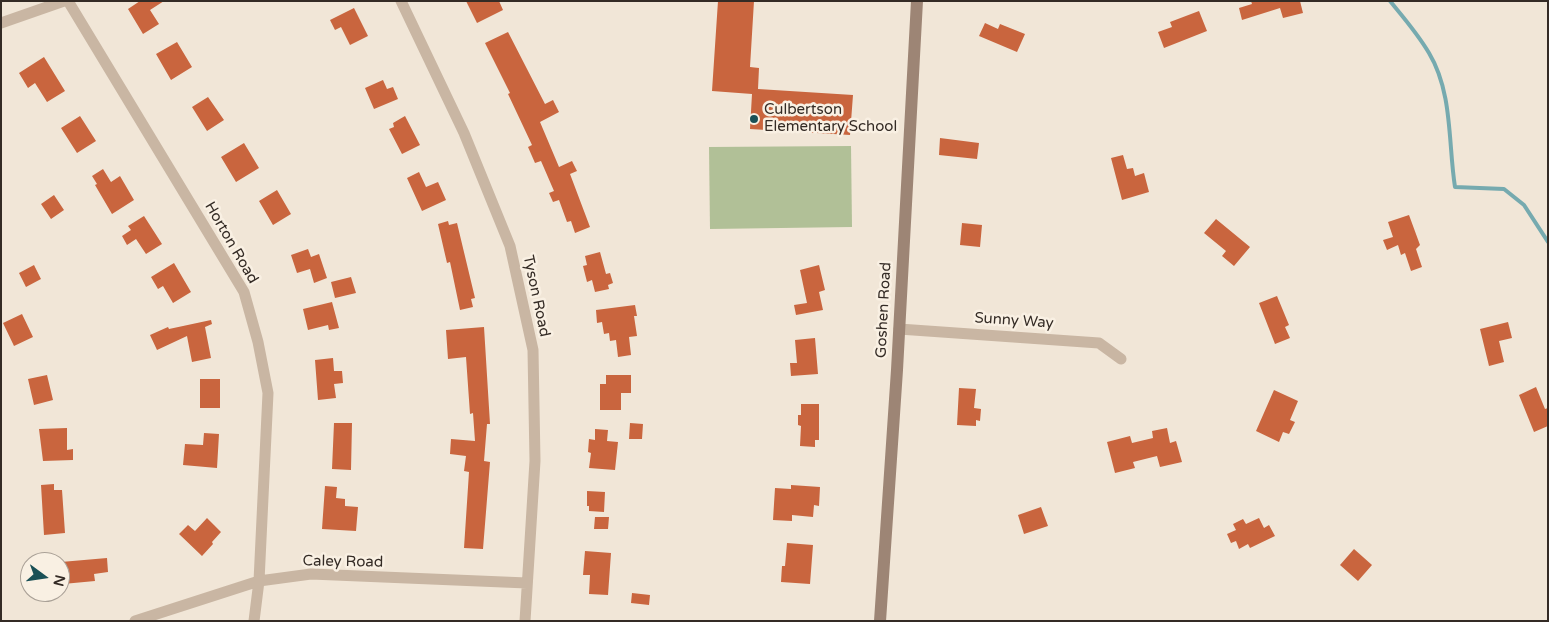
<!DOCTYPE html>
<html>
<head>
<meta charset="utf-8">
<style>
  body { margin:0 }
  #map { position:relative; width:1549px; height:622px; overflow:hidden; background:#f1e6d7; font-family:"Varela Round",sans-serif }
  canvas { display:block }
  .frame { position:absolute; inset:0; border:2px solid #342b25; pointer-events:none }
  .north { position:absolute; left:20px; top:552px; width:50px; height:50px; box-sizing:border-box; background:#f9f0e3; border:1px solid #aaa197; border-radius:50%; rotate:104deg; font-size:14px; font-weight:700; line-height:20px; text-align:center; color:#342b25 }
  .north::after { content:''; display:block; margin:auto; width:18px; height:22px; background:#1a5056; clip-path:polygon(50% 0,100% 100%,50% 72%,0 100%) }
</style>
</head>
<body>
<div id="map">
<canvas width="1549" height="622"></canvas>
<div class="frame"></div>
<div class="north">N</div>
</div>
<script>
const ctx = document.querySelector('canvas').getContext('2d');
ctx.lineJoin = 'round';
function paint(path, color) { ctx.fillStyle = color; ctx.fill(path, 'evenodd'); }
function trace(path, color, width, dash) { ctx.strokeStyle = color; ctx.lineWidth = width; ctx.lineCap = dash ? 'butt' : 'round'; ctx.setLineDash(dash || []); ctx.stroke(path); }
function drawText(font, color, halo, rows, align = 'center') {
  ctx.font = font + ' "Varela Round",sans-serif'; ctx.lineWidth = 5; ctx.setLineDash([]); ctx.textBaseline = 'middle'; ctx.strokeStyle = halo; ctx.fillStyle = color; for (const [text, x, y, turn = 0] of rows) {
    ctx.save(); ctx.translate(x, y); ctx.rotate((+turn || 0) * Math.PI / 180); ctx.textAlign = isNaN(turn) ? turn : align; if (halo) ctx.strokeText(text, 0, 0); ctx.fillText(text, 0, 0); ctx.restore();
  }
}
const green = new Path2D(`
  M851,146l1,81 -142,2 -1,-82z`);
const stream = new Path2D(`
  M1390,1c14,17 28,33 39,52 24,40 19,90 26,134l49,2 20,16 24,37`);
const building = new Path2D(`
  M140,1h24l-14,9 9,14 -16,10 -15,-25z
  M466,1h33l4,9 -26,13z
  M718,1h36l-4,66 9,1 -1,21 95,6 -3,40 -100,-6 2,-35 -40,-3z
  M1251,1h49l3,12 -20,5 -3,-10 -38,12 -3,-12 13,-4z
  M354,8l14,28 -18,9 -9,-18 -6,3 -5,-10z
  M1199,11l8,20 -43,17 -6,-16 14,-5 -2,-5z
  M985,23l13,6 2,-5 25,10 -8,18 -38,-16z
  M508,32l37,72 8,-4 6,12 -19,10 19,45 13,-6 5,10 -7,3 20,53 -15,6 -4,-12 -4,1 -8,-22 -6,2 -4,-9 5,-2 -13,-30 -6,2 -7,-16 4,-2 -24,-51 2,-1 -25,-50z
  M177,42l15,25 -21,13 -15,-26z
  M44,57l21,34 -18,11 -12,-19 -7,5 -9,-15z
  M383,80l4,9 6,-2 5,12 -24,10 -9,-21z
  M208,97l16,23 -17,11 -15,-24z
  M80,116l16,25 -19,12 -16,-25z
  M405,116l15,29 -18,9 -13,-25 5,-2 -1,-4z
  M940,138l39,5 -2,16 -38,-4z
  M244,143l15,25 -23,14 -15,-25z
  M1123,155l4,14 6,-1 2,8 9,-3 5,19 -27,8 -11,-42z
  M103,169l8,13 9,-6 14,24 -22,14 -17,-29 2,-1 -5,-8z
  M419,172l7,15 12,-5 8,18 -24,11 -15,-33z
  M277,190l14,24 -18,11 -14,-24z
  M54,195l10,15 -13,9 -10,-15z
  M1409,215l11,30 -4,4 6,18 -11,4 -6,-18 -4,2 -3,-10 -11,5 -4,-10 10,-3 -5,-15z
  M144,216l18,28 -16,10 -10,-15 -9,6 -5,-9 9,-6 -3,-4z
  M1216,219l34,28 -16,19 -12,-10 4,-5 -22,-18z
  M448,221l1,4 8,-2 18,75 -4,1 2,8 -13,3 -10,-48 -3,1 -9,-39z
  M962,223l20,2 -2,22 -20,-2z
  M308,249l3,8 8,-3 8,24 -13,5 -4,-14 -13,4 -6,-18z
  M600,252l6,22 4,-1 3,10 -5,2 1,4 -14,3 -3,-12 -5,2 -4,-16 4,-1 -2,-9z
  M174,263l17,29 -18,11 -10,-17 -5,3 -7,-12z
  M34,265l7,14 -15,8 -7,-14z
  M819,265l6,25 -6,2 4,18 -27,5 -2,-10 13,-2 -7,-33z
  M351,277l5,16 -21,5 -4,-16z
  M1277,296l12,29 -4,2 5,11 -15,6 -16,-41z
  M332,302l7,26 -10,2 -1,-5 -20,5 -5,-21z
  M635,305l2,11h-3l3,20 -8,1 2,18 -13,2 -2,-17 -6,1 -1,-8 -5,1 -2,-12 -5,1 -1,-13z
  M22,314l11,23 -19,9 -11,-23z
  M211,320l1,4 -7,3 6,31 -19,4 -5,-26 -30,14 -7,-15 18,-8 1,2z
  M1508,322l4,16 -13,3 5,21 -15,4 -9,-37z
  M484,327l6,97h-3l-3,37 6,1 -7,87 -19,-1 5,-76 -5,-1 2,-15 -16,-2 1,-15 24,2 -2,-28 -3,1 -4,-57 -18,2 -2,-29z
  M815,338l3,36 -27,2 -1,-13h7l-2,-23z
  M333,358l1,13h8l1,12 -9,1 2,14 -18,2 -3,-40z
  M47,375l6,25 -19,5 -6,-26z
  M606,375h25v18h-10v17h-21v-26h6z
  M200,379h20v29h-20z
  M1536,387l9,22 3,-1v18l-14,6 -15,-37z
  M959,388l17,1 -2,19 7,1 -1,12 -4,-1v6l-19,-1z
  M1274,390l24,11 -8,19 5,2 -6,12 -6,-2 -4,10 -23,-11z
  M801,404h18v36h-4v7l-15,-1 1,-20 -3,-1v-10h3z
  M334,423h18l-1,47 -19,-1z
  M630,423l13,1 -1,15h-13z
  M67,428v22l6,-1v11l-30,1 -4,-32z
  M1167,428l3,15 6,-2 6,21 -22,5 -3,-11 -24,6 2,6 -20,5 -8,-31 23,-6 2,7 21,-5 -1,-7z
  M595,429l13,1 -1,11 11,1 -3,28 -26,-2 2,-15 -3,-1 1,-13 6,1z
  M204,433l15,1 -2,34 -34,-3 2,-21 18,1z
  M54,484v6h8l3,43 -21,2 -3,-50z
  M791,485l29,2 -1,19 -5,-1 -1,12 -21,-2v6l-19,-1 2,-32 16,1z
  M325,486l12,1 -1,11 9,1v7l13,1 -2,24 -34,-2z
  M587,491l18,1 -1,20 -15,-1v-5h-2z
  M1041,507l7,19 -24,8 -6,-19z
  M595,517h14l-1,12h-14z
  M207,518l14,14 -9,10 1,2 -11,12 -23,-22 9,-9 7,6z
  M1259,518l5,10 5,-3 6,11 -25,12 -2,-4 -9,5 -3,-8 -5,2 -4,-9 9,-4 -3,-6 10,-5 3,5z
  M787,543l26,2 -3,39 -29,-2 1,-16h3z
  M1354,549l18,16 -14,16 -18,-16z
  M585,551l26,2 -3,42 -19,-1 1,-19h-7z
  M107,558l1,14 -14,2 1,7 -32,3 -2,-22z
  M632,593l18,2 -1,10 -18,-2z`);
const street = new Path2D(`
  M68,1l176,291 14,50 10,51 -9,188 -5,40
  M401,1l63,132 46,113 23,104 2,111 -10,160
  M1,23l63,-22
  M899,329l200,14 22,16
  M135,621l124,-40 52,-7 216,9`);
const secondary = new Path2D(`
  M880,621l17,-251 20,-369`);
const markers = [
  [754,119,5,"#1a5056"]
];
const poiNames = [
  ["Culbertson",764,110],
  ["Elementary School",764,127]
];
const streetNames = [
  ["Horton Road",231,243,60],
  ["Tyson Road",536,296,78],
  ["Goshen Road",884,310,-87],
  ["Sunny Way",1014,321,4],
  ["Caley Road",343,562,1]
];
paint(green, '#b1c097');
trace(stream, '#76aaaf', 4);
paint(building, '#c9653e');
trace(street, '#c9b6a3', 11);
trace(secondary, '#9d8575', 12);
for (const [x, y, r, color] of markers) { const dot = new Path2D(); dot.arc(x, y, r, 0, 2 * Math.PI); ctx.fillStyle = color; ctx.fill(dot); trace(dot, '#f9f0e3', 2); }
drawText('15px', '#342b25', '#f9f0e3', poiNames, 'left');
drawText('15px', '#342b25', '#f9f0e3', streetNames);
</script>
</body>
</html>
